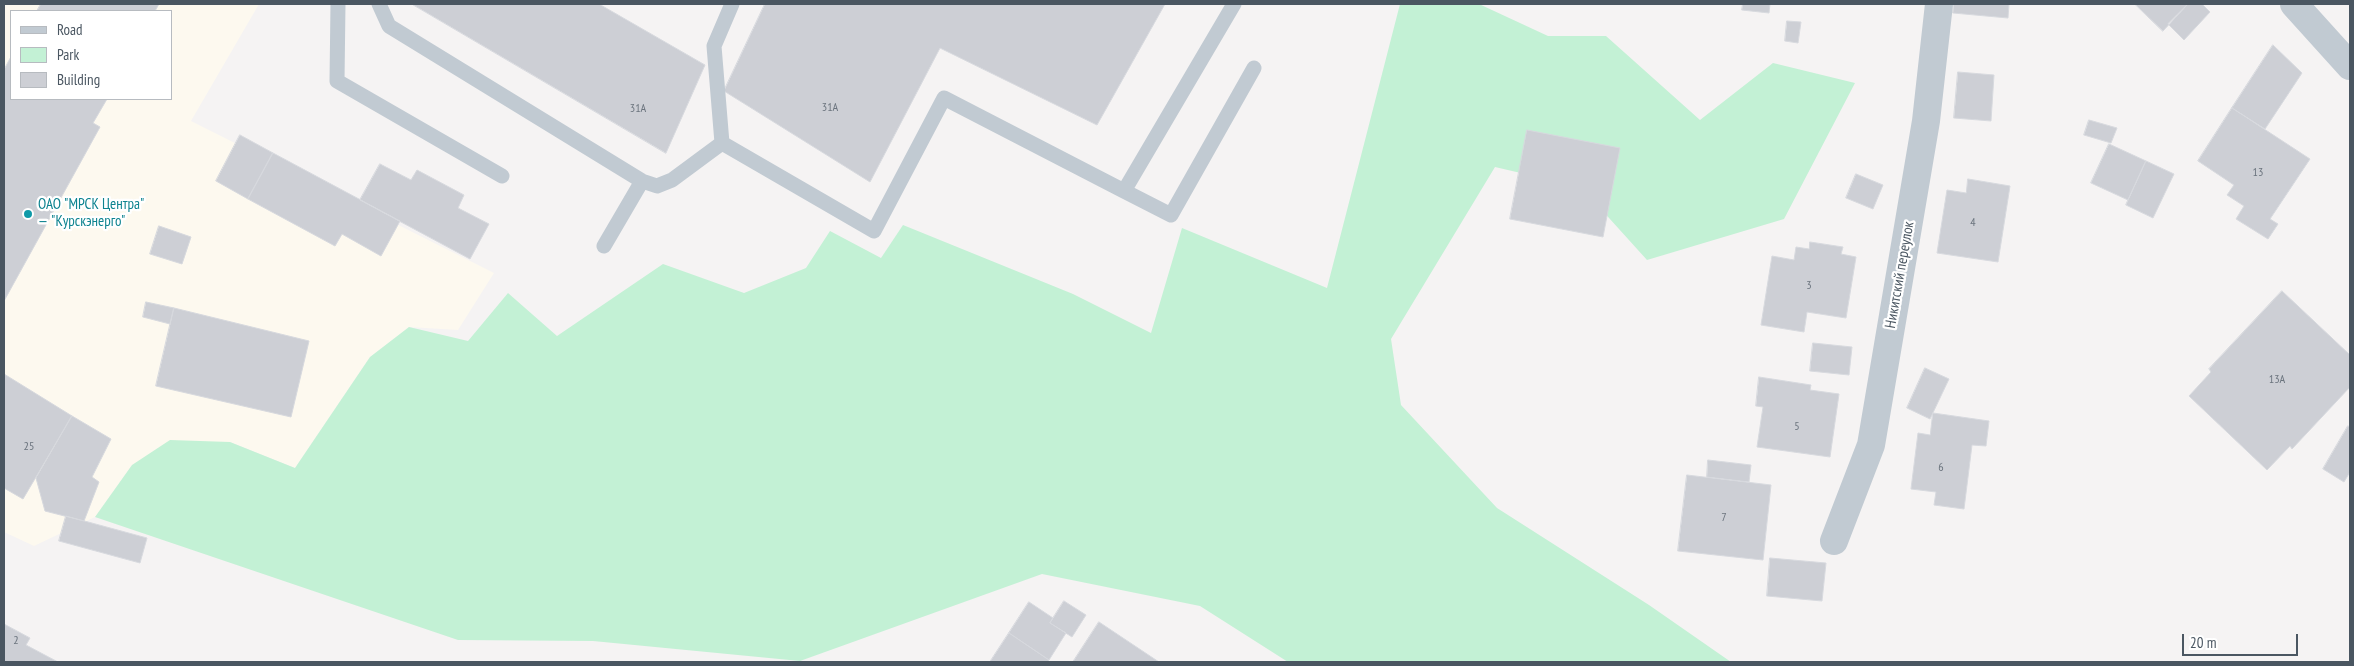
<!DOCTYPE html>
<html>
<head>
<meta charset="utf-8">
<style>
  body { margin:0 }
  #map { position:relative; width:2354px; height:666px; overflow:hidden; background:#f5f3f3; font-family:"PT Sans Narrow",sans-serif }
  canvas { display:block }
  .frame { position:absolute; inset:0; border:5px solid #4a5661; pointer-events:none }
  .legend { position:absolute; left:10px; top:10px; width:162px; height:90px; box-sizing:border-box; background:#fff; border:1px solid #b7bbc0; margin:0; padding:6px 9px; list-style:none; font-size:15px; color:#4a5661 }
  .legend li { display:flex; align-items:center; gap:10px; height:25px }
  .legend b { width:25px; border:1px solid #b7bbc0 }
  .scale { position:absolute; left:2182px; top:634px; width:116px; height:22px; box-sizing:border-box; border:2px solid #4a5661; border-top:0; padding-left:6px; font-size:15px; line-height:18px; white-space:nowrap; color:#4a5661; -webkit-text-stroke:4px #fff; paint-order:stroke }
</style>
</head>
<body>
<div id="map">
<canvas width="2354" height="666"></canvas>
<div class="frame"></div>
<ul class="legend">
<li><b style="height:6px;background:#c1cad2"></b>Road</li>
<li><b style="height:14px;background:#c3f1d5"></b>Park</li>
<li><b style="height:14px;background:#cdcfd5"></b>Building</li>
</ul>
<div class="scale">20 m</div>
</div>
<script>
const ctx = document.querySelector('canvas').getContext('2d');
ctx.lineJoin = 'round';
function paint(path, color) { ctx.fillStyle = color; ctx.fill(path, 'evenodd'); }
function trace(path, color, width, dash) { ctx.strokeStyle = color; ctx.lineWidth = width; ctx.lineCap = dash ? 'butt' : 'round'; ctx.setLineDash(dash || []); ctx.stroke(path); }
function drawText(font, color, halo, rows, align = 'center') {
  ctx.font = font + ' "PT Sans Narrow",sans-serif'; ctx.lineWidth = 4.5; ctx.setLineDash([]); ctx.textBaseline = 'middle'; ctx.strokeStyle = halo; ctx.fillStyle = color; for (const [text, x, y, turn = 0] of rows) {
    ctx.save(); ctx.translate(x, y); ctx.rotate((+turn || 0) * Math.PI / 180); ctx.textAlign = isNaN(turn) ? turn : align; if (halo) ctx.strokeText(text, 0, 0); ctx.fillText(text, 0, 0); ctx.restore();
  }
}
const commercial = new Path2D(`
  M4,4h255l-68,117 303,152 -36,57 -49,-3 -39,30 -75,111 -65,-26 -98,23 -37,52 -61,29 -30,-14zM11,11h160v88h-160z`);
const green = new Path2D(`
  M1400,4h79l69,32h58l94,84 73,-57 82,20 -71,136 -137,41 -66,-73 -86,-20 -104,172 10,66 96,103 152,97 82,57h-443l-88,-56 -158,-32 -242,87 -207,-20 -135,-1 -363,-123 37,-52 38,-25 60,2 65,26 75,-111 39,-30 59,14 40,-48 49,43 106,-72 81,29 62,-25 24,-37 51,27 22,-33 170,69 78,39 31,-105 145,60z`);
const building = new Path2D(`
  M41,4h118l-4,7h-118z
  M412,4h187l106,61 -39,88z
  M765,4h400l-68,121 -157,-77 -70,134 -146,-91z
  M1743,4h27l-1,9 -27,-3z
  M1954,4h55l-1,14 -55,-5z
  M2135,4h53l-25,27z
  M2188,4h14l8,8 -26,28 -16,-16z
  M1787,21l14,1 -3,21 -13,-2z
  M2273,45l29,28 -37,56 -33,-21z
  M11,57v42h96l-14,24 7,4 -96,174v-231z
  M1958,72l36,3 -3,46 -37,-3z
  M2232,108l78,51 -40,60 8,5 -10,15 -32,-20 8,-13 -17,-11 7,-10 -36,-24z
  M2089,120l28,8 -6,15 -27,-8z
  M1527,130l93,18 -17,89 -93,-18z
  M240,135l33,18 -25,46 -32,-18z
  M2109,144l37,17 -18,39 -37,-17z
  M273,153l127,68 -19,35 -39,-22 -7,12 -87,-47z
  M2146,161l28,13 -21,44 -27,-13z
  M380,164l31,16 6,-10 47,25 -6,13 31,16 -19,35 -110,-59z
  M1856,174l27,11 -10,24 -27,-11z
  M1968,179l42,7 -12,76 -61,-9 10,-63 19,3z
  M159,226l32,11 -9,27 -32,-10z
  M1810,242l33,5 -2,7 15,3 -10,61 -39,-6 -3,20 -43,-7 11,-69 22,4 2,-13 13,2z
  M2282,291l68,64v32l-58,62 -2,-3 -23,24 -78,-74 22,-24 -2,-3z
  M146,302l28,6 -4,16 -27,-7z
  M174,308l135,33 -18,76 -135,-31z
  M1813,343l39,4 -3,28 -39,-4z
  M1925,368l24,11 -19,40 -23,-11z
  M4,374l68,42 -49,83 -19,-11z
  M1759,377l52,8 -1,5 29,4 -9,63 -73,-10 6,-40 -7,-1z
  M1933,413l56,8 -3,25 -14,-1 -8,64 -30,-4 2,-13 -25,-3 7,-56 12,2z
  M72,416l39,23 -19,38 7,5 -15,39 -39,-10 -9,-33z
  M2348,426l2,1v45l-6,10 -21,-13z
  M1708,460l43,5 -2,17 -42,-5z
  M1687,475l84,10 -8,75 -85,-9z
  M66,516l81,22 -7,25 -81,-22z
  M1770,558l56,5 -4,38 -55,-5z
  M1064,601l22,14 -14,22 -22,-14z
  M1029,602l24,16 -3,5 16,10 -17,27 -40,-27z
  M1099,622l60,40h-86z
  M4,624l26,14 -4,7 32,17h-54z
  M1009,633l40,27 -2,2h-57z`);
const lane = new Path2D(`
  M338,4l-1,77 165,95
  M379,4l10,22 253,155 15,5 15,-6 50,-37 -8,-97 18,-42
  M722,143l152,88 70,-133 180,93 110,-187
  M1124,191l47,24 83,-147
  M604,246l38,-65`);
const street = new Path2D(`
  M2294,4l56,62
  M1834,541l37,-96 55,-324 13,-117`);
const markers = [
  [28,214,5,"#0f9aa8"]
];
const numberNames = [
  ["31А",830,108],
  ["31А",638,109],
  ["13",2258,173],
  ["4",1973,223],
  ["3",1809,286],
  ["13А",2277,380],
  ["5",1797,427],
  ["25",29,447],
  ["6",1941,468],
  ["7",1724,518],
  ["2",16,641]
];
const cultureNames = [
  ["ОАО \"МРСК Центра\"",38,205],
  ["— \"Курскэнерго\"",38,222]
];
const streetNames = [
  ["Никитский переулок",1900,275,-80]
];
paint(commercial, '#fdf9ef');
paint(green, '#c3f1d5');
paint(building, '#cdcfd5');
trace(building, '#d7d9de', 1);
trace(lane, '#c1cad2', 15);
trace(street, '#c1cad2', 28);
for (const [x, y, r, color] of markers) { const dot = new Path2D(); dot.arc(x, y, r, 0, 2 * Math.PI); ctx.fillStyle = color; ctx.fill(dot); trace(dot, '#fff', 2); }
drawText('12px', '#6b747e', null, numberNames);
drawText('15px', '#0d838f', '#fff', cultureNames, 'left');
drawText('15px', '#4a5661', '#fff', streetNames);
</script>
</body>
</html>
